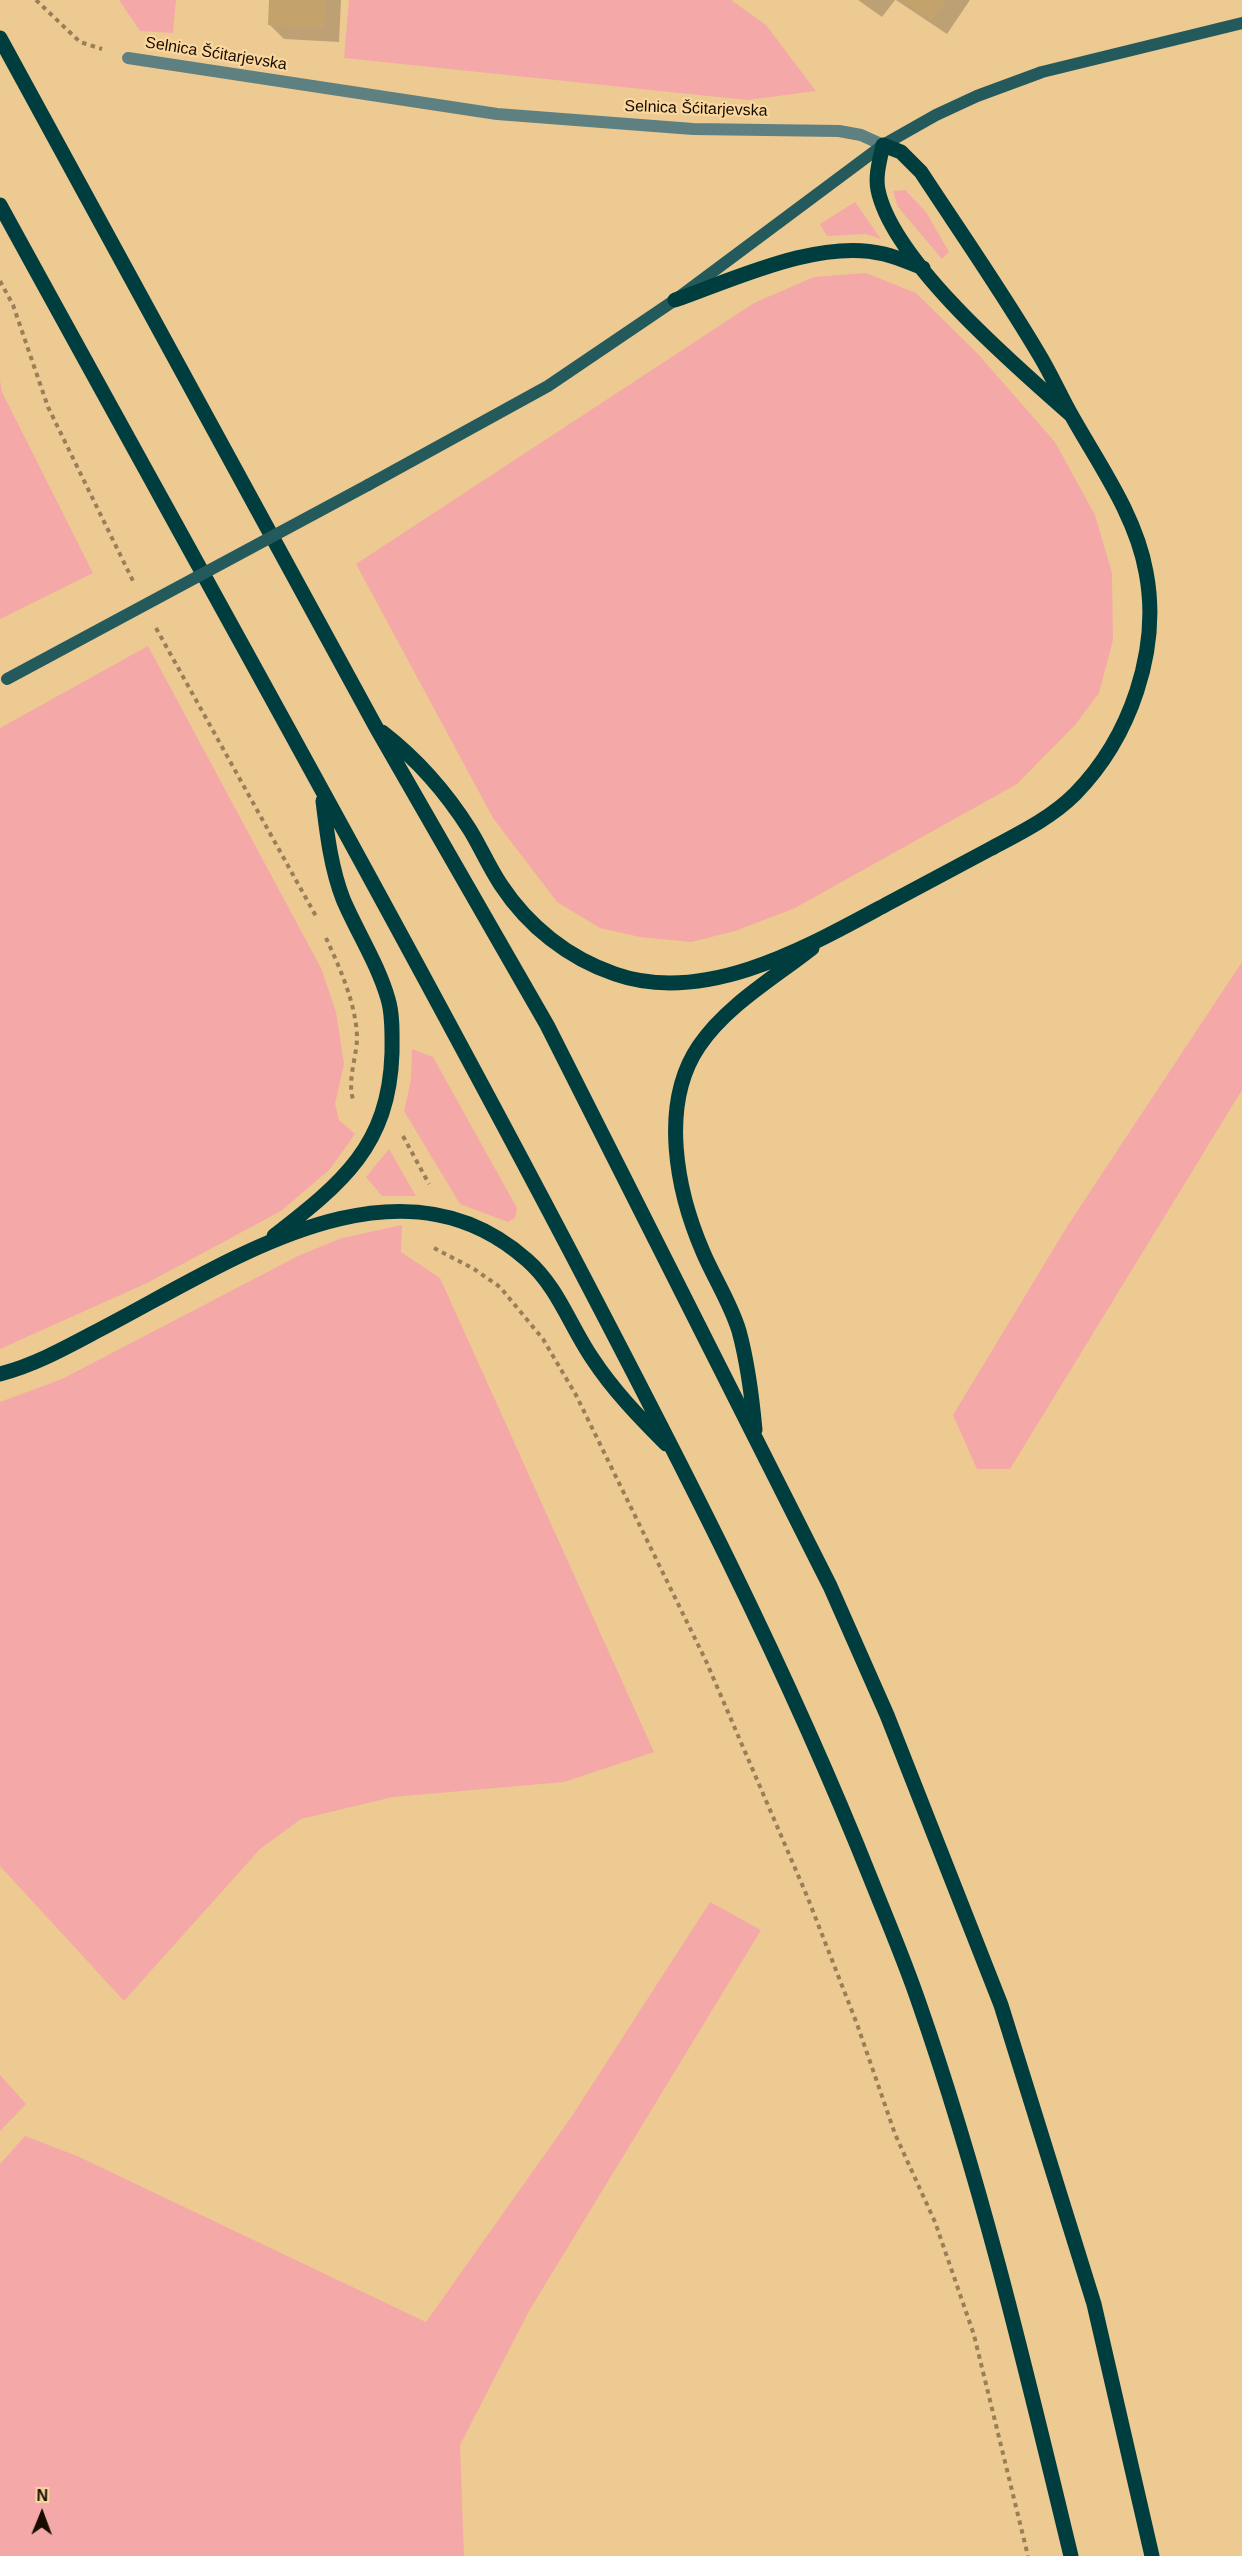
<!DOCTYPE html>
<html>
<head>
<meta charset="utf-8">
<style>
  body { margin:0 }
  #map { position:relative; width:1242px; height:2556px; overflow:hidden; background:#edca91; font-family:Helvetica,sans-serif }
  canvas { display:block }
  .north { position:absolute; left:12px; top:2484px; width:60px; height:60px; -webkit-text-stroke:4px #fad79e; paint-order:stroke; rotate:1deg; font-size:16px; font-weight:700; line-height:24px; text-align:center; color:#180c00 }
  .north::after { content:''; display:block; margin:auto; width:21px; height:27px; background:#180c00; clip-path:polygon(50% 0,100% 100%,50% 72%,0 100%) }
</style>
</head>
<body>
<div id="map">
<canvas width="1242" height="2556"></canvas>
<div class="north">N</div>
</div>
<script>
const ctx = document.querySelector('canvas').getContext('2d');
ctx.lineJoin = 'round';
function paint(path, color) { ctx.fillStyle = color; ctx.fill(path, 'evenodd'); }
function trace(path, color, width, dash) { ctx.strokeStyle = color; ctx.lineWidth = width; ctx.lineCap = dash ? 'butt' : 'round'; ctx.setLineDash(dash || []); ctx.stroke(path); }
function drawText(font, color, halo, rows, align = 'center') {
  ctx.font = font + ' Helvetica,sans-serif'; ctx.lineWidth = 4.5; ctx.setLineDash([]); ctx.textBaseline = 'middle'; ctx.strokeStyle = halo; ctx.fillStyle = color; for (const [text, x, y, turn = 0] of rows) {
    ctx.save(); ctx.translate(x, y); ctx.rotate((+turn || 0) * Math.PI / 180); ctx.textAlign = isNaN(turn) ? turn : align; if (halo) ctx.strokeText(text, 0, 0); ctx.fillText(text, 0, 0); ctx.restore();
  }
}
const green = new Path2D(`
  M119,0h57l-3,33 -33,-2z
  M349,0h382l35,25 50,66 -69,9 -403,-42z
  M905,190l21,22 23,40 -7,7 -44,-52 -5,-16z
  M855,202l26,37 -15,-5 -39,2 -7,-12z
  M866,273l50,20 62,61 77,88 40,73 17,58 1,67 -14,53 -24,32 -58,59 -222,124 -60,23 -44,11 -51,-5 -40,-9 -43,-26 -64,-84 -137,-254 398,-261 60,-26z
  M0,380l2,12 91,181 -93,46z
  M148,646l173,322 15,44 8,52 -9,40 4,16 16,14 -25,35 -49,42 -134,72 -147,66v-621z
  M1242,962v128l-232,379h-33l-24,-54 115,-190z
  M412,1049l21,8 84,151 -2,10 -7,4 -48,-18 -56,-93 7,-31z
  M389,1149l27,47h-34l-16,-19z
  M402,1225l-1,27 39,26 214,474 -90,30 -171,15 -92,22 -41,30 -136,152 -124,-135v-464l62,-23 238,-124 42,-17z
  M710,1902l51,28 -232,381 -69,134 4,111h-464v-392l25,-28 52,20 349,166 146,-206z
  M0,2075l26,29 -26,27z`);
const shadow = new Path2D(`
  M271,0h70l-2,42 -55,-3 -15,-15z
  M858,0h37l-13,17z
  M896,0h74l-23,34z`);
const building = new Path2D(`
  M269,0h57l-2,28 -56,-3z
  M901,0h45l-14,20z`);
const path = new Path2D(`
  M36,0l44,42 22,7
  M0,281l13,24 35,102 85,174
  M156,628l161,290
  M326,938c14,30 30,66 31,99 0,20 -11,46 -3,65
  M403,1136l26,48
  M434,1248l40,21 26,18 43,52 33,56 130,266 101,235 50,128 38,110 40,88 39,113 54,221`);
const lane = new Path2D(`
  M128,58l369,56 196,15 146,2 22,4 22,10`);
const secondary = new Path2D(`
  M368,485l180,-99 127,-86 208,-155 53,-30 41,-19 65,-24 200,-49`);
const primary = new Path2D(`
  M0,38l377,691 170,296 283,561 57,129 114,290 93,299 58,252
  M0,205c190,347 384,692 568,1042 109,208 217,416 304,635 16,40 33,80 47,121 63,181 107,367 152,553
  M675,300c60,-21 145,-62 209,-46 13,3 26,9 39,14
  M382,732c35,27 64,60 88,98 11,18 19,37 31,55 27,41 67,73 114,89 91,32 194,-28 272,-70 34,-18 69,-37 103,-55 30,-16 61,-31 85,-55 55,-56 86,-144 71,-222 -10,-56 -46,-106 -73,-154 -12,-21 -21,-42 -33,-62 -37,-63 -79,-123 -119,-184l-20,-20 -18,-7c-3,14 -8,31 -5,45 15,72 138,176 193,225
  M274,1236c68,-53 115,-90 118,-183 0,-17 1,-38 -4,-54 -10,-35 -31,-67 -45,-100 -12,-31 -16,-65 -20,-98
  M0,1374c35,-9 67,-27 99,-44 126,-65 297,-187 428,-70 31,27 43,66 65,98 21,32 47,59 74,86
  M755,1430c-3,-33 -7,-66 -16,-99 -8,-27 -25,-53 -36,-79 -26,-60 -44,-147 -4,-206 28,-41 75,-68 113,-98`);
const secondaryBridge = new Path2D(`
  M7,679l361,-194`);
const streetNames = [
  ["Selnica Šćitarjevska",216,54,9],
  ["Selnica Šćitarjevska",696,109,2]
];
paint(green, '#f5a8a8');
paint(shadow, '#0003');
paint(building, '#c4a26b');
trace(path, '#997f58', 4, [4.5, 4.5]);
trace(lane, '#5f8081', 12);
trace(secondary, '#245a5c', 12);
trace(primary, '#003d3f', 15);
trace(secondaryBridge, '#245a5c', 12);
drawText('16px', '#180c00', '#fad79e', streetNames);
</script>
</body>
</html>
